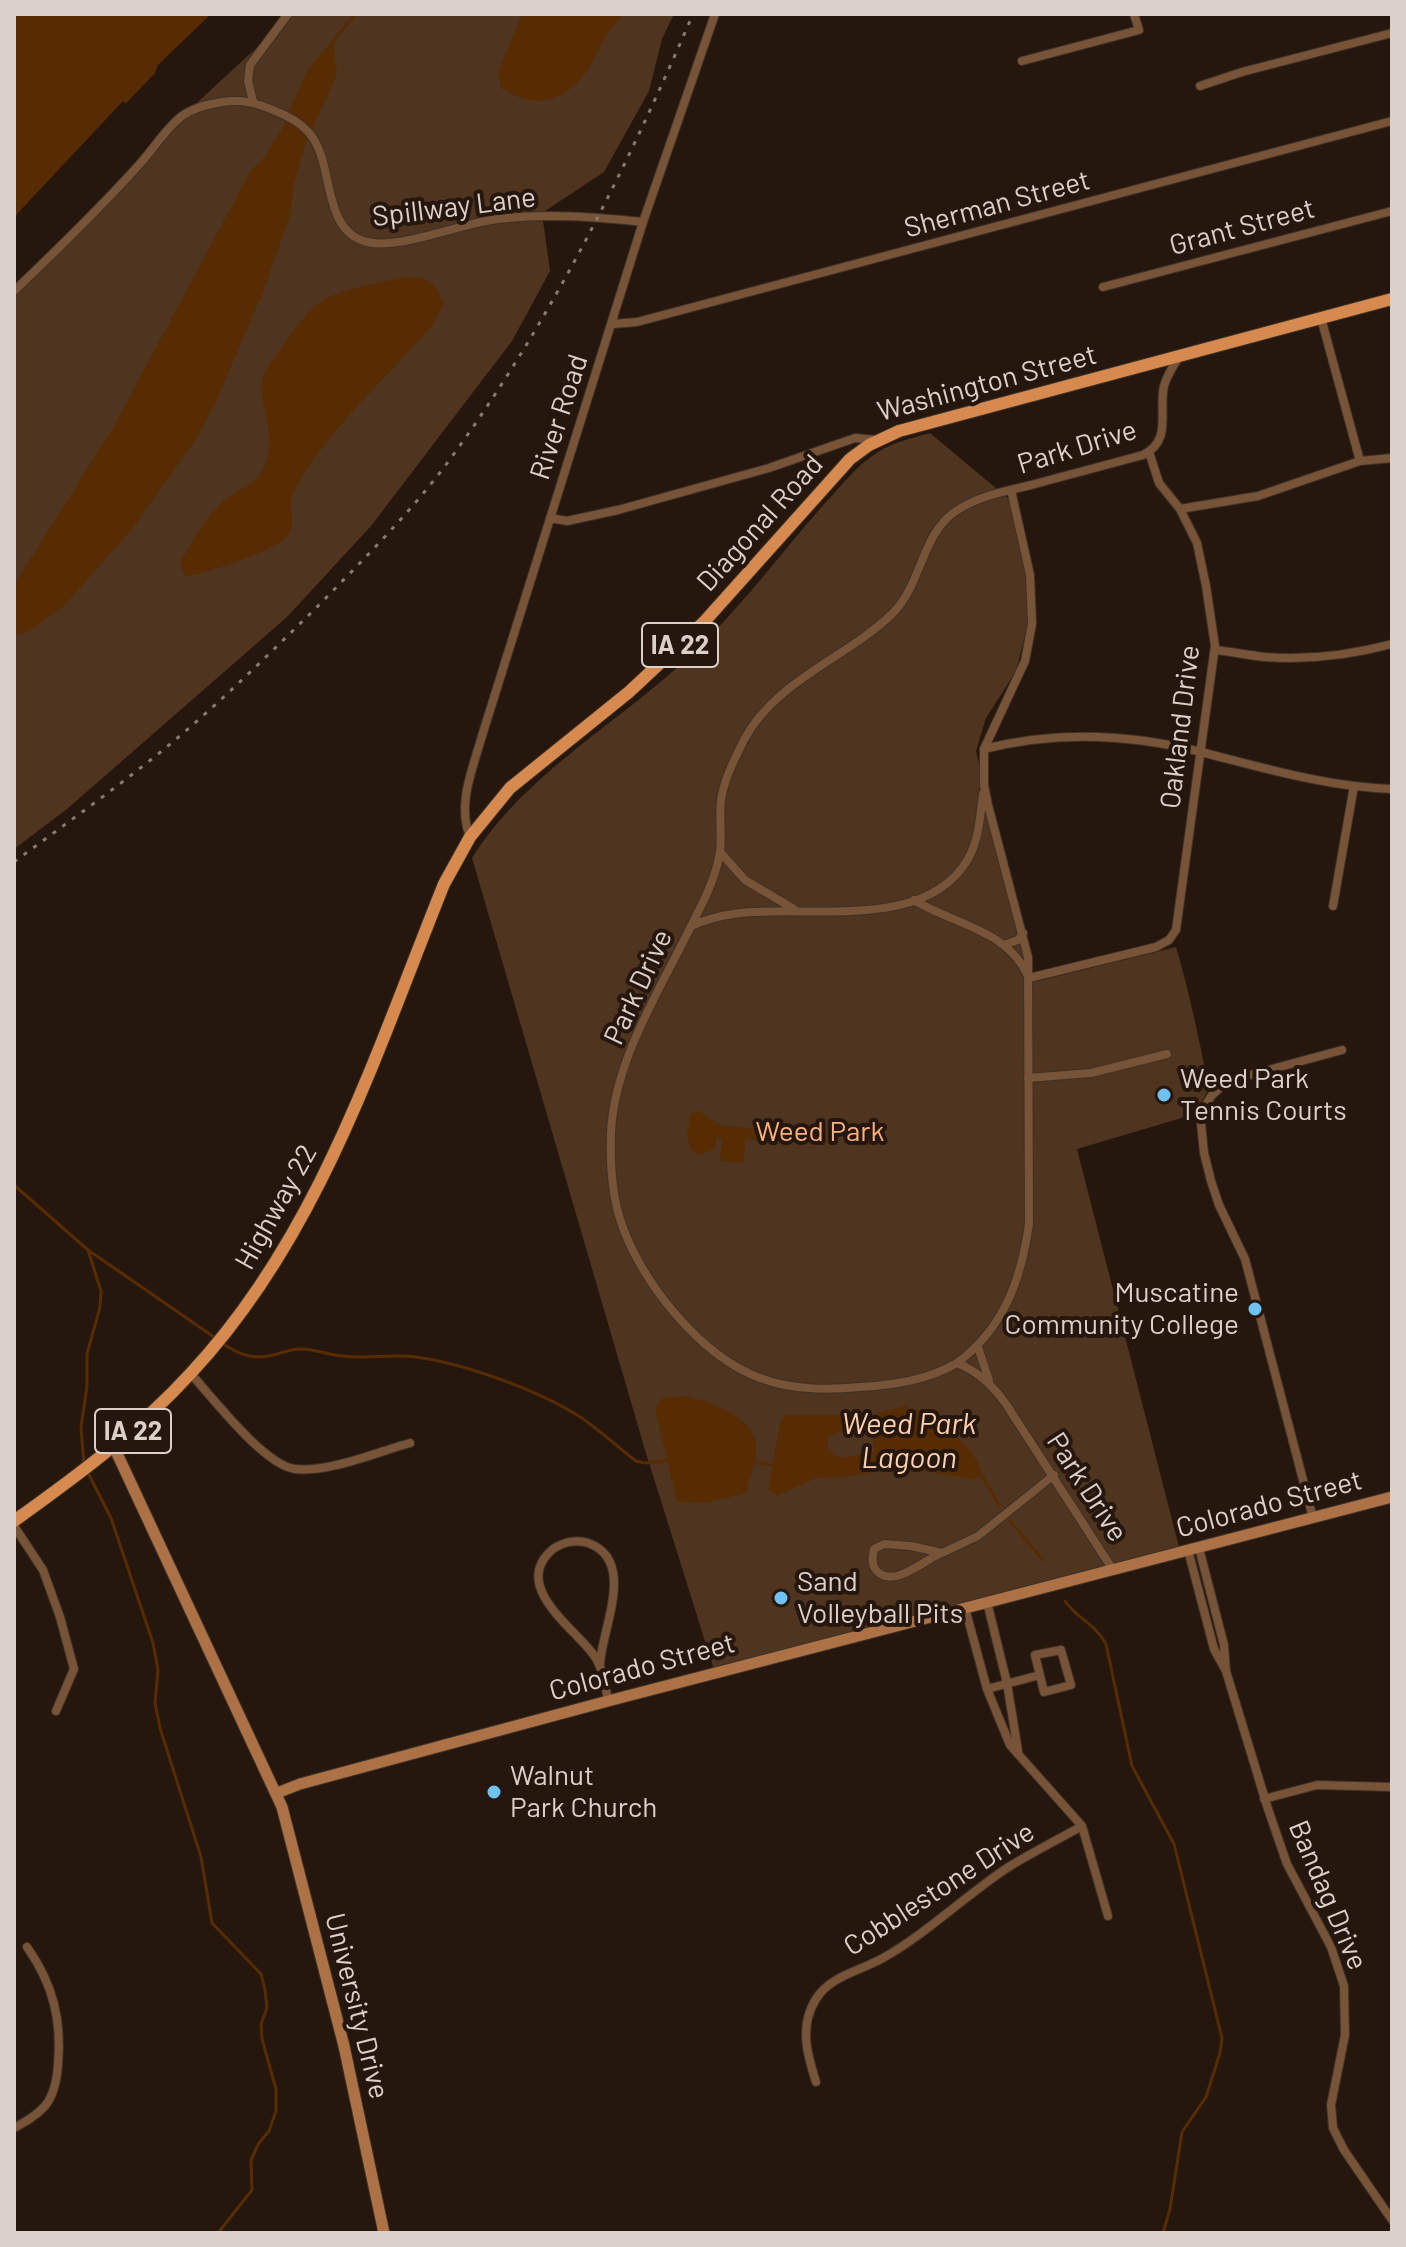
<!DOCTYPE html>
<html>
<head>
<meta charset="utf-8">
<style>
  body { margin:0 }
  #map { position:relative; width:1406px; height:2247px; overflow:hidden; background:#25170d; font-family:Barlow,sans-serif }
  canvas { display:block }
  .frame { position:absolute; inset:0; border:16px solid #dbd1ca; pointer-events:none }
</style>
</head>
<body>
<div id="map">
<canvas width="1406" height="2247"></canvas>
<div class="frame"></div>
</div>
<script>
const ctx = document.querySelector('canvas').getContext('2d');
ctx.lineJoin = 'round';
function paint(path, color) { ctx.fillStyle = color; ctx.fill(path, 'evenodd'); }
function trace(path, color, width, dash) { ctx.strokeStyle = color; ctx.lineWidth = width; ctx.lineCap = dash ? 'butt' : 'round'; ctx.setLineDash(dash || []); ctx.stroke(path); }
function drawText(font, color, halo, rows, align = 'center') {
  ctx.font = font + ' Barlow,sans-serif'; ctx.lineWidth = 8; ctx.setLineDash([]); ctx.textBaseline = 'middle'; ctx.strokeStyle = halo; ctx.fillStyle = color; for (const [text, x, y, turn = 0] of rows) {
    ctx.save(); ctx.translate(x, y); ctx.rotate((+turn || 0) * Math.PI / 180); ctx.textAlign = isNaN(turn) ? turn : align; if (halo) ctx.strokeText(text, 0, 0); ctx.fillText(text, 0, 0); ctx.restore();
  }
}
const green = new Path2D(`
  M288,14h386l-12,25 -13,52 -45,81 -62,41 8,58 -38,70 -141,185 -84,91 -220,192 -53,40v-558l162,-169 101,-93z
  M930,433l80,67 18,82 -1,46 -11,43 -30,47 -10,33 53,229 9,1 138,-34c14,47 23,93 33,141l-14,26 -118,35 103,402 -465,122 -70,-223 -173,-592c57,-90 157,-140 230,-214 45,-44 82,-95 124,-142 16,-17 32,-38 52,-50 15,-10 35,-14 52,-19z`);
const water = new Path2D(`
  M14,14h197l-53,51 -3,8 -141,147z
  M522,14h102c-7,8 -14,16 -20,24 -6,11 -10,23 -17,33 -24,32 -53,39 -86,17l-3,-16z
  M333,40l4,34 -32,71 -11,39 -4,31 -26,74 -50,117 -20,36 -62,87 -69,78 -35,25 -14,4v-51l100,-159 131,-245 8,-13 7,-5 21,-32 26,-61z
  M407,277c21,0 31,7 36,28l-12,22c-43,49 -93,94 -128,148 -4,6 -9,15 -11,22 -4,13 6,25 -6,40 -11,14 -83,38 -101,39l-5,-13c12,-22 24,-43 42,-61 14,-13 33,-15 42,-34 14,-27 -4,-57 -2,-85 1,-13 10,-22 17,-32 10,-14 30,-43 44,-51 26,-13 56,-17 84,-23z
  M699,1111l20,14 46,5 -1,11 -19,-2 -1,24 -24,-2 2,-22 -5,-3 -2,13 -18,6c-14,-12 -10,-27 -5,-43z
  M687,1396c23,6 66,20 69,48 2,15 -7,34 -10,49l-40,10 -29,-1 -22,-93 7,-11z
  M905,1406c26,7 74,41 77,70l-10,3 -41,-7 -54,-1 -33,6 -28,1 -39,18 -9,-6 12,-66 5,-9h86zM838,1432l22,1 12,5 3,14 -35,6 -12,-8 -1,-11z`);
const pier = new Path2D(`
  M123,101l4,4 -113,117 3,-8z`);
const stream = new Path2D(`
  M332,43l23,-29
  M14,1185l74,65 126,87
  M220,1342c20,13 33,19 57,12 8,-2 15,-5 24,-5 14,0 27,6 42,7 24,3 49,-2 73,1 49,7 119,32 161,58 21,13 39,31 59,46l9,2 21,-2
  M754,1462l18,3
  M84,1465l-3,-38 6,-41v-32l13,-47 1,-16 -13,-41
  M87,1471l24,47 42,125 5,27 -3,33 5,25 41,129 11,66 49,51 4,16 2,18 -6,16 1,15 14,50v22l-7,20 -10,12 -8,17 1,30 -34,43
  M982,1476l17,29
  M1010,1521l33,39
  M1065,1601c13,19 29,21 41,43l26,122 42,78 48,194 -2,15 -14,44 -24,35 -12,77 -7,24`);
const street = new Path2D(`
  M1022,61l117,-31 -5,-16
  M1200,86l42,-14 150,-39
  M253,101l-5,-20 2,-16 38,-51
  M1103,287l289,-76
  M14,291c42,-40 85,-82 124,-125 15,-16 27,-37 44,-50 11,-8 27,-12 40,-14 20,-3 35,1 53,9 12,4 27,13 35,23 25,30 11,97 57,108 33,8 94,-19 131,-23 48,-6 98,-2 145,3
  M1321,318l39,143
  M613,324l24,-2 755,-201
  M1180,509l78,-13 102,-35 32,-3
  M550,518l17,3 51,-11 151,-42 86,-30 22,2
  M1215,650c17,2 33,5 50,7 42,3 86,-2 127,-13
  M984,749c71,-18 146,-15 217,3 63,16 126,35 191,37
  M470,837c-13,-32 2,-66 11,-98l162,-517 72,-208
  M720,852l25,28 49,29
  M914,900c40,25 94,29 115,78l127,-31 13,-7 7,-10 39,-284 -9,-60 -9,-43 -17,-34 -21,-26 -10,-31
  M1333,906l21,-120
  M691,926c14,-6 27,-10 42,-12 69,-11 192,20 235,-55 11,-19 12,-43 15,-65
  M1004,945l14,-5 5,-7
  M1028,1078l63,-5 76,-19
  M978,1347l11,33
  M957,1363c47,-35 64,-83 72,-139l-1,-267 -40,-152 -4,-20v-36l41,-88 7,-37 -2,-49 -19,-85
  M191,1374c22,24 73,91 104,95 33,4 82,-17 115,-26
  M1313,1518l-68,-259 -26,-54 -8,-24 -7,-28 -3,-29 4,-18 7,-11 16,-14 114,-31
  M14,1526l29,44 17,47 14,52 -18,42
  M884,1544l27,2 31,7c-17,6 -46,34 -63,20 -8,-6 -7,-15 -5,-24z
  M1199,1548l25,97 2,26 42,138 19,55 44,83 13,39 1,49 -14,70 2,23 11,22 48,70
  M1188,1550l26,99 12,22
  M942,1553l36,-17 76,-61
  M1113,1570l-107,-166c-14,-19 -27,-32 -49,-41 -29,17 -63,22 -97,24 -34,3 -68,3 -100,-9 -60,-22 -121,-98 -140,-159 -8,-26 -10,-58 -9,-86 3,-76 55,-153 87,-221 10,-19 19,-40 22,-61 2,-17 -1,-34 1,-51 3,-21 14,-42 23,-60 31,-59 102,-82 148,-126 30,-29 29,-80 64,-103 22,-15 50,-20 75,-26 37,-10 75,-20 112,-30 30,-15 15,-43 21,-69 3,-11 9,-20 15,-29
  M987,1602l20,81 11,68
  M965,1608l22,81 23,56 72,81 26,90
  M1061,1650l10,35 -27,7 -9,-37z
  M600,1664c2,-36 37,-104 -12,-121 -11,-4 -25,-1 -35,6 -43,36 20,78 40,105 10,13 12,31 15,47
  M987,1689l53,-14
  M1264,1799l53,-14 75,2
  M816,2082c-9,-28 -17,-56 0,-83 14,-23 44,-28 67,-41 43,-24 82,-62 124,-90 24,-15 50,-28 75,-42
  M14,2128c11,-6 22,-12 31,-22 9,-11 12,-27 13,-41 4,-45 -5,-81 -31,-118`);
const secondary = new Path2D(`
  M114,1447l168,360 62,239 40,187
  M277,1793l23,-9 308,-83 784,-204`);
const primary = new Path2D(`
  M14,1521c63,-45 124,-90 177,-148 128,-137 184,-318 253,-489l26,-47 40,-49 119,-96 75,-70 146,-163 19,-14 30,-14 493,-132`);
const rail = new Path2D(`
  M14,862c50,-37 101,-73 149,-112 55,-45 105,-95 155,-144 46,-47 94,-95 133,-148 100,-137 175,-289 242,-444`);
const markers = [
  [1164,1095,8,"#6fc2f4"],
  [1255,1309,8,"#6fc2f4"],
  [781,1598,8,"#6fc2f4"],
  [494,1792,8,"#6fc2f4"]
];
const shields = [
  [680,645,76],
  [133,1431,76]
];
const shieldNames = [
  ["IA 22",680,645],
  ["IA 22",133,1431]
];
const streetNames = [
  ["Sherman Street",997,204,-15],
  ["Spillway Lane",454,207,-7],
  ["Grant Street",1242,227,-15],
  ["Washington Street",987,383,-15],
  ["River Road",559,417,-72],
  ["Park Drive",1077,447,-17],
  ["Diagonal Road",760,523,-48],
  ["Oakland Drive",1180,727,-83],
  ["Park Drive",638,987,-65],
  ["Highway 22",276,1207,-61],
  ["Park Drive",1087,1487,57],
  ["Colorado Street",1269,1504,-15],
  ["Colorado Street",642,1667,-15],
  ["Cobblestone Drive",939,1889,-33],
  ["Bandag Drive",1328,1895,67],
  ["University Drive",357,2006,76]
];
const poiNames = [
  ["Weed Park",1180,1079],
  ["Tennis Courts",1180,1111],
  ["Muscatine",1239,1293,"right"],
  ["Community College",1239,1325,"right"],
  ["Sand",797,1582],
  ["Volleyball Pits",797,1614],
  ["Walnut",510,1776],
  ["Park Church",510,1808]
];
const parkNames = [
  ["Weed Park",820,1132]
];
const waterNames = [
  ["Weed Park",909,1424],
  ["Lagoon",909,1458]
];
paint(green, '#4f341f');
paint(water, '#572c03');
paint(pier, '#25170d');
trace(stream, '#572c03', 3);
trace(street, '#3e3127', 10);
trace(secondary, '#3e3127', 13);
trace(primary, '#3e3127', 14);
trace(street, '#775338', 8);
trace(secondary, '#ac7245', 11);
trace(primary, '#d68a4f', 12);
trace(rail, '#877b73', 3, [4, 8]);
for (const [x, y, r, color] of markers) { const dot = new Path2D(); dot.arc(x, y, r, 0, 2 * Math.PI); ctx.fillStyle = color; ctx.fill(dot); trace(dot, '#25170d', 3); }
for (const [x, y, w] of shields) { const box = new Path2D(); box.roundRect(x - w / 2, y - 22, w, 44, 6); ctx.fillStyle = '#25170d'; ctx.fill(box); trace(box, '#dbd1ca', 2); }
drawText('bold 26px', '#dbd1ca', null, shieldNames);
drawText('28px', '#dbd1ca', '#25170d', streetNames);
drawText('28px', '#dbd1ca', '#25170d', poiNames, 'left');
drawText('28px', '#fab17b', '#25170d', parkNames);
drawText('italic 30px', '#fdd0b0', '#25170d', waterNames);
</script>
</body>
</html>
